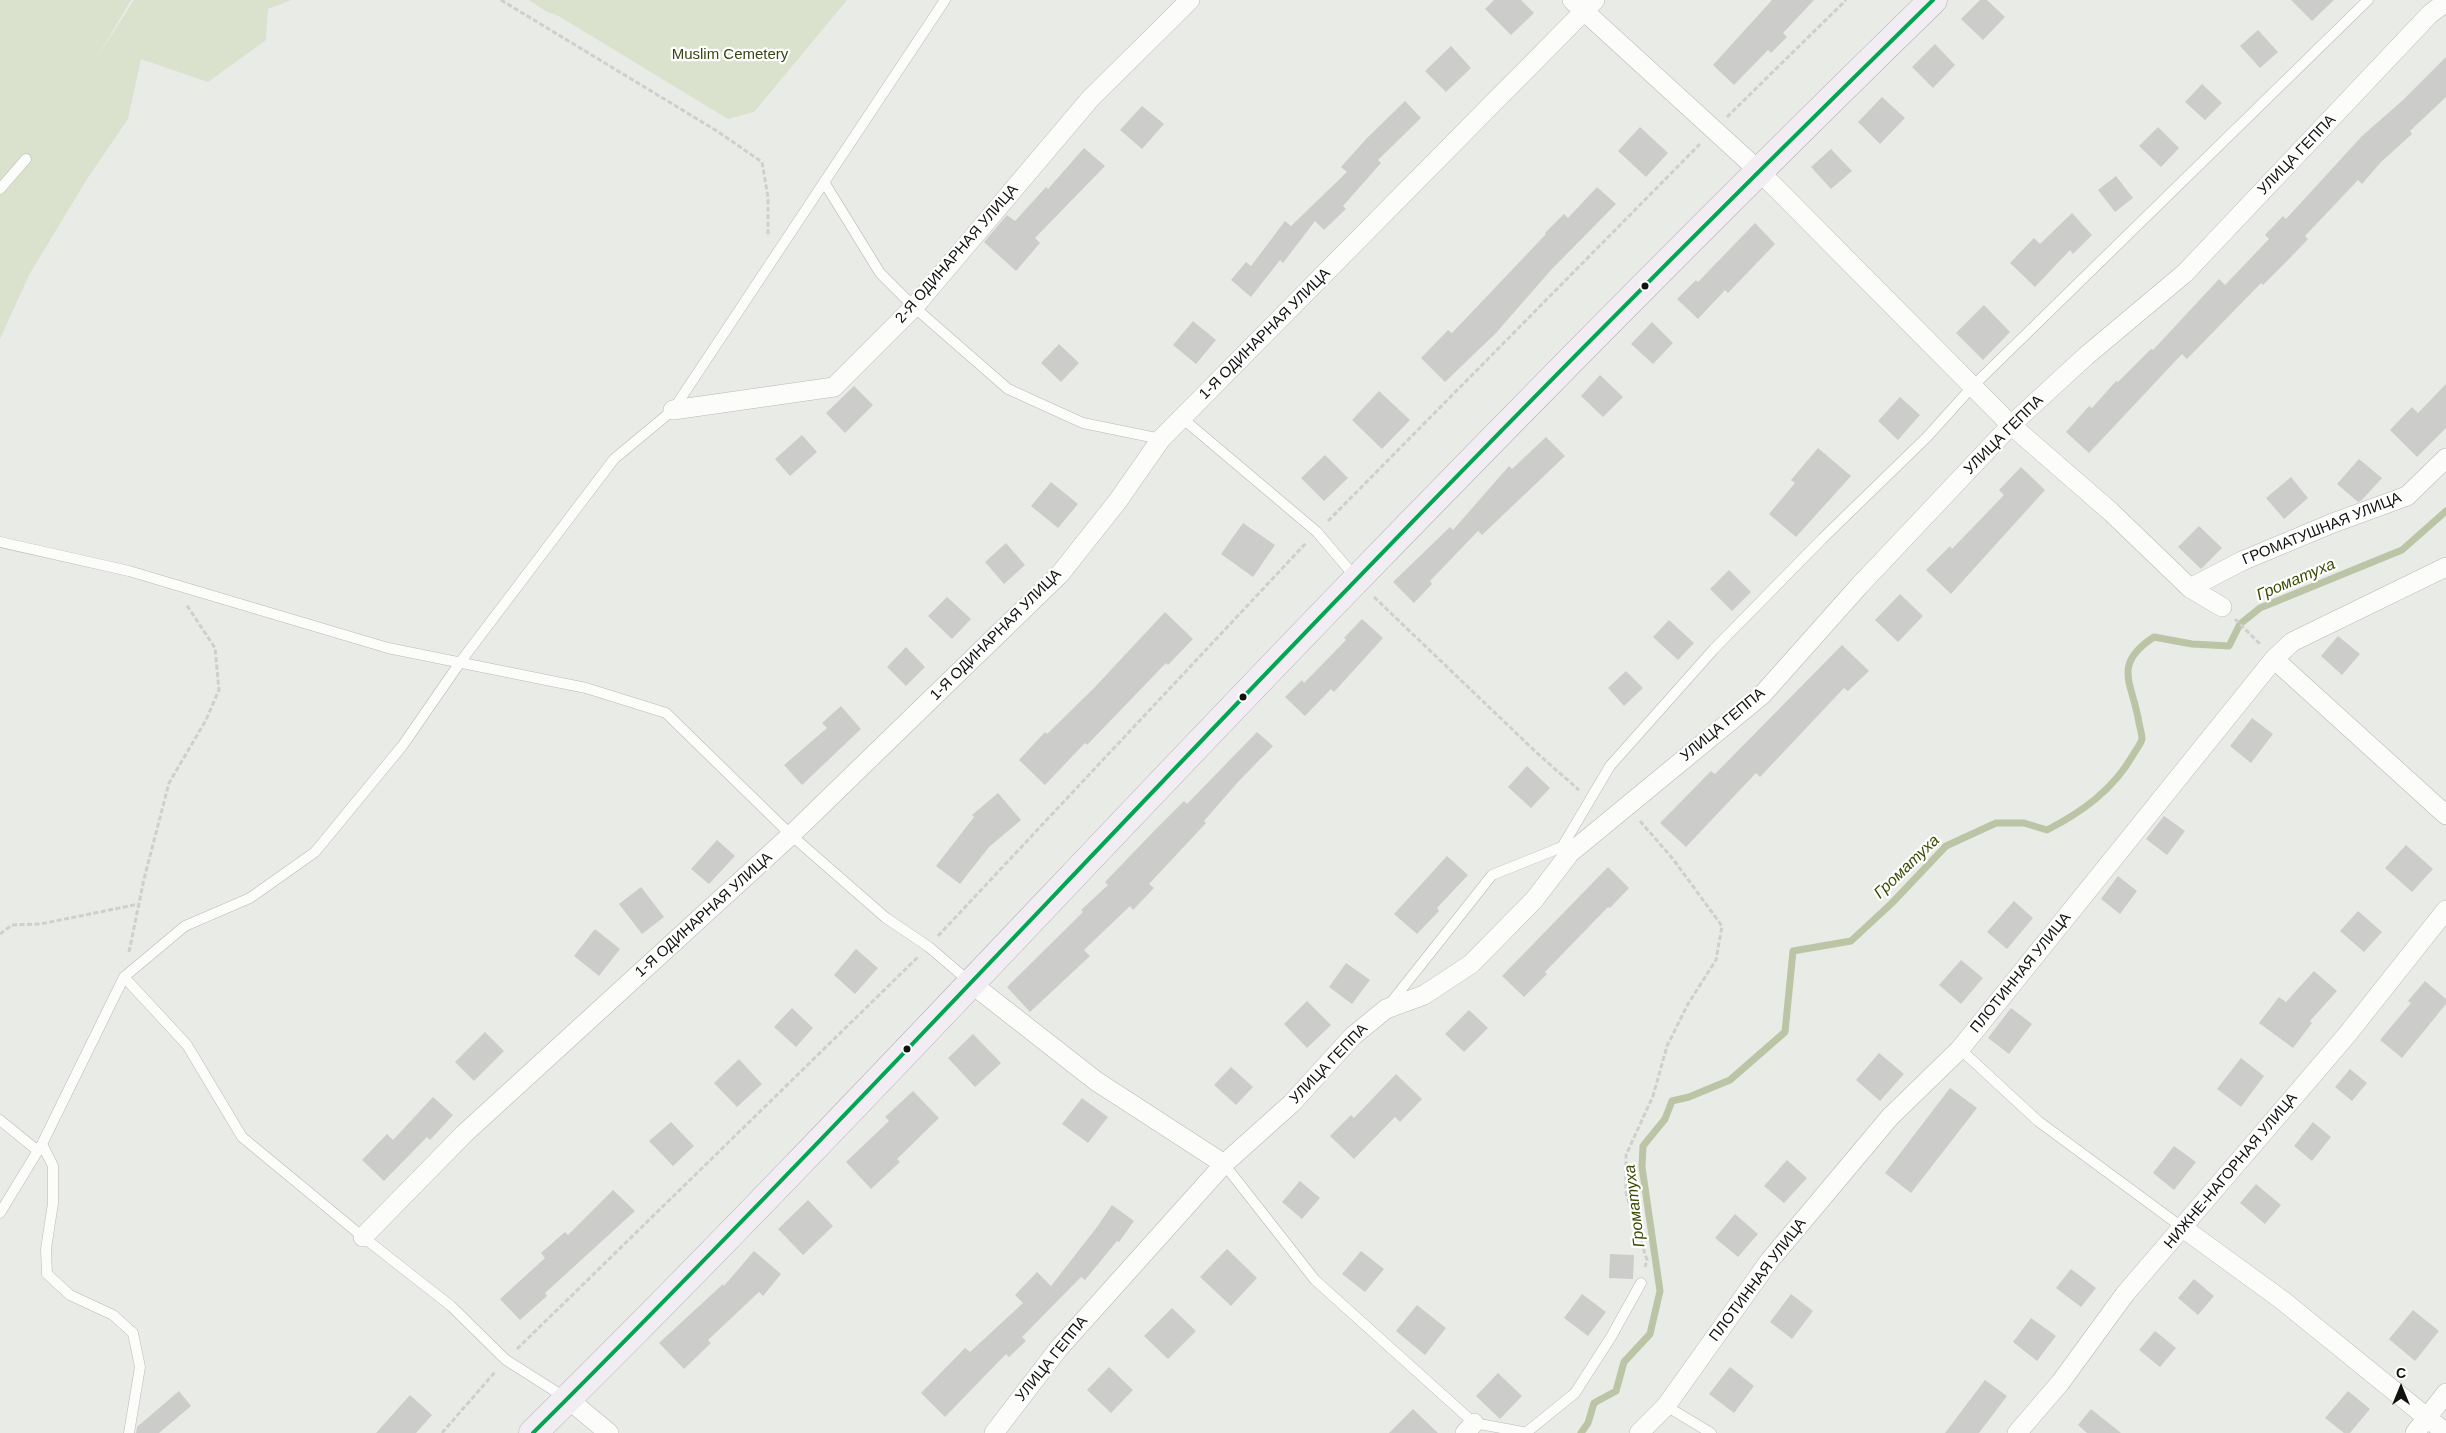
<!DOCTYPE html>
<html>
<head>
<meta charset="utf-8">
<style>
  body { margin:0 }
  #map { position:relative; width:2446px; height:1433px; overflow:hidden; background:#e9ebe7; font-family:Arial,sans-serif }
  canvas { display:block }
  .north { position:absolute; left:2376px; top:1363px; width:50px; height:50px; -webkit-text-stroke:4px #fff; paint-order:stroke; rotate:0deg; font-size:14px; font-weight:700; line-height:20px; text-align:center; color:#121311 }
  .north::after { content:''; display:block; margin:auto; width:18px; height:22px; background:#121311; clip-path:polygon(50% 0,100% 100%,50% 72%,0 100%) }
</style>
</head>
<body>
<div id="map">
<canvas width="2446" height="1433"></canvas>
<div class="north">С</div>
</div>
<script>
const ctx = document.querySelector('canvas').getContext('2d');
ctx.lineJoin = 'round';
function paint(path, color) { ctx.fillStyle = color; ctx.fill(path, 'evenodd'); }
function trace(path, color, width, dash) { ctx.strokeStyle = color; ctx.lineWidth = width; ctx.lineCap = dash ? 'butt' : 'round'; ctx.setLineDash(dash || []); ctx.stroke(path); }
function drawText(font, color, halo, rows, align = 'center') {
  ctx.font = font + ' Arial,sans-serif'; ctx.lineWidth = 4.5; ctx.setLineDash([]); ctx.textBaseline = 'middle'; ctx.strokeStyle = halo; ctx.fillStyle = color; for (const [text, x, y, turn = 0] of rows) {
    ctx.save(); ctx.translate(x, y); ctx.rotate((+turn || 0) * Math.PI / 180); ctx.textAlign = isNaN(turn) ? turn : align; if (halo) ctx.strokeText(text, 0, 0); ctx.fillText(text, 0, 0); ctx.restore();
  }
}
const green = new Path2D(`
  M0,0h131l-35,59 38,-59h157l-23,9 -2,31 -58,42 -67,-23 -13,60 -41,60 -58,96 -29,64z
  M529,0h318l-93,112 -26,7 -171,-104 -10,-3z`);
const stream = new Path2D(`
  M1581,1433l7,-10 6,-20 22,-12 8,-29 26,-28 10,-43 -18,-124 1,-21 22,-27 7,-18 17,-4 41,-17 55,-48 8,-81 58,-10 41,-38 54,-57 50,-23h28l23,7c35,-18 66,-40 86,-75 2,-4 8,-11 9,-16 0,-5 -2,-11 -3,-16 -6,-40 -28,-58 15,-86l38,7 37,2 11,-22 20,-16 142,-58 44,-39`);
const building = new Path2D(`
  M1494,0h27l13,13 -23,22 -26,-26z
  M1772,0h42l-31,33 4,4 -16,16 -3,-3 -34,35 -21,-20z
  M1980,0h7l18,17 -22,23 -22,-21z
  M2291,0h43l-22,21z
  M2258,30l20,22 -18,16 -20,-22z
  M1935,44l20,21 -22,23 -21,-21z
  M1451,46l20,22 -25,24 -21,-21z
  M2446,57v40l-36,34 2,3 -31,28 -19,22 -4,-4 -53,56 3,3 -18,19 -27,27 -2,-2 -74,76 -5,-5 -93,99 -23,-21 23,-26 3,2 24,-27 2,1 33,-33 2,1 66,-71 6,6 44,-46 -4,-4 18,-19 3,3 76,-83 41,-36z
  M2202,84l20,19 -17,17 -20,-18z
  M1882,97l23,21 -25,26 -22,-22z
  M1405,101l16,17 -43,42 3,3 -38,43 3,3 -22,21 -9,-9 -32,42 -3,-3 -29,37 -20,-17 15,-18 5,4 34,-45 6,5 56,-54 -6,-5 26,-29z
  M1142,106l22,18 -22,25 -22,-19z
  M1640,127l28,26 -22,24 -28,-26z
  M2158,127l21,21 -18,19 -22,-21z
  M1084,148l21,18 -70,72 5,5 -24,28 -32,-29 23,-27 8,6 31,-34 2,2z
  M1831,149l21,22 -21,18 -20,-22z
  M2116,176l17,22 -18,14 -17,-22z
  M1597,187l19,17 -65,66 -55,63 -51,49 -24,-24 27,-28 4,3 94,-99 -1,-1 19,-19 4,4z
  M2072,213l20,22 -19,19 -3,-4 -35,37 -25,-24 24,-25 6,6z
  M1755,223l20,21 -47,49 -3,-3 -27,29 -21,-20 19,-19 2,2z
  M1984,305l26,27 -27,28 -27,-27z
  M1193,321l23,19 -20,24 -23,-19z
  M1652,322l21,21 -20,21 -22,-20z
  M1059,344l20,19 -18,19 -20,-19z
  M1600,375l23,22 -20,20 -22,-21z
  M2446,384v44l-29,29 -27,-27 22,-23 6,6z
  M854,386l19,19 -28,28 -19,-20z
  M1379,391l31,29 -28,29 -30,-29z
  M1900,397l20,18 -22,25 -20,-19z
  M802,435l15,17 -27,24 -15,-17z
  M1546,437l19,19 -83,79 -4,-4 -48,50 2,3 -18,19 -21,-21 57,-55 3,3 56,-64 3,3z
  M1818,448l33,28 -55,61 -27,-23 26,-31 -4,-3z
  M1325,455l23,23 -24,23 -23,-23z
  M2359,459l23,19 -20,22 -4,2 -21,-18z
  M2021,467l24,23 -94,104 -25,-24 24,-24 2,3 52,-54 -5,-5z
  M2291,477l17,21 -24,21 -18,-21z
  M1051,482l27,22 -20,24 -27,-22z
  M1243,523l32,22 -22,32 -32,-23z
  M2199,526l23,22 -21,21 -23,-22z
  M1006,543l19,22 -21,19 -19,-22z
  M1729,570l22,22 -19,19 -22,-22z
  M1900,594l23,22 -25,26 -23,-22z
  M947,597l24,22 -19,20 -24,-23z
  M1165,612l28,27 -25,26 -2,-2 -52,54 -27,28 -2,-2 -40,42 -26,-25 26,-28 2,2 47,-46z
  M1362,619l21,19 -49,54 -3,-3 -26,27 -20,-19 17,-17 2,3 42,-43 -2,-2z
  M1669,620l25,23 -16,17 -25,-23z
  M2338,636l22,18 -18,21 -21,-19z
  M1842,645l27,26 -21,20 -4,-3 -84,89 -4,-4 -70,74 -26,-24 51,-52 4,3z
  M906,647l19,20 -19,19 -19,-19z
  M1626,671l17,17 -19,18 -16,-18z
  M841,706l20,23 -59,56 -18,-20 43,-37 -5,-5z
  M2252,718l21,16 -22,29 -21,-17z
  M1257,732l16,14 -35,36 -34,39 2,2 -57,61 5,4 -21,22 -3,-4 -46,44 6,6 -60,56 -23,-25 76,-75 -2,-2 27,-25 -3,-3 49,-51 30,-30 3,3z
  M1527,766l23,22 -19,20 -23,-21z
  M998,793l23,27 -32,27 -29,37 -24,-18 38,-49 -2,-2z
  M2164,816l21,15 -18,24 -21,-16z
  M717,840l18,16 -26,28 -18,-15z
  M2406,845l27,24 -21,23 -27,-24z
  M1447,856l21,19 -31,33 2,3 -22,23 -23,-20z
  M1608,867l21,21 -19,20 -2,-1 -63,65 2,2 -23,23 -22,-21z
  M2118,876l19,15 -17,23 -19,-15z
  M641,887l23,30 -22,17 -23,-30z
  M2014,901l19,17 -26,31 -20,-17z
  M2358,911l24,21 -18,20 -24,-21z
  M595,929l25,20 -21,27 -25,-20z
  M856,949l22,19 -23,26 -21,-19z
  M1961,960l22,18 -22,26 -22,-19z
  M1346,963l24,17 -18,24 -23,-17z
  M2314,971l23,20 -27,30 2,2 -19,25 -34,-25 20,-26 7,5z
  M2425,981l21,18v5l-44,54 -22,-18 31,-37 -3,-2z
  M1307,1001l24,24 -24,23 -23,-24z
  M792,1008l21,20 -17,19 -22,-20z
  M2011,1008l21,16 -23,30 -21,-16z
  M1469,1010l19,18 -24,24 -19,-18z
  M485,1032l19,19 -30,30 -19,-19z
  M973,1034l28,29 -26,24 -27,-29z
  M1879,1053l25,21 -24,27 -24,-21z
  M2241,1058l23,18 -23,31 -24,-18z
  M739,1059l23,25 -25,23 -23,-24z
  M1231,1067l22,20 -17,18 -22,-20z
  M2350,1069l17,14 -15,18 -17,-14z
  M1396,1074l26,25 -22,23 -5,-5 -41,42 -24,-23 21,-21 3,3z
  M1950,1088l27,20 -66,85 -26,-20z
  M913,1091l26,27 -42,41 3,3 -29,27 -25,-27 43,-41 -4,-4z
  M433,1097l20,18 -23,25 -3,-3 -43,44 -22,-21 25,-26 6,6z
  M1082,1098l26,19 -20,26 -26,-19z
  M671,1122l23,24 -21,20 -24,-25z
  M2313,1122l18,15 -19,24 -18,-15z
  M2174,1146l22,16 -22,28 -21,-17z
  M1787,1160l20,18 -23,25 -20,-17z
  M1300,1181l20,17 -18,21 -20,-17z
  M2256,1184l25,21 -16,19 -25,-21z
  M613,1190l22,21 -90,82 2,3 -27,24 -20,-21 45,-41 -4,-5 24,-21 3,3z
  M808,1200l25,26 -30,29 -25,-26z
  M1112,1205l22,16 -15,21 -2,-1 -32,39 -4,-3 -59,60 4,4 -17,16 -3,-3 -61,63 -24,-24 44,-45 5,4 53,-49 -8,-8 22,-23 14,14 46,-59z
  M1735,1214l23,20 -20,23 -23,-19z
  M1227,1249l30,29 -26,28 -31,-29z
  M754,1251l27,23 -18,22 -4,-4 -51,48 3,3 -27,26 -25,-26 64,-59 1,2z
  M1361,1251l23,18 -19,23 -23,-18z
  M1610,1254l24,1 -1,24 -24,-1z
  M2071,1269l25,19 -15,19 -25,-19z
  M2194,1279l20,17 -16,19 -20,-17z
  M1582,1294l24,18 -18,24 -24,-18z
  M1791,1294l22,17 -21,28 -22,-17z
  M1417,1305l29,23 -21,27 -29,-24z
  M1172,1308l24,23 -28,28 -24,-23z
  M2413,1310l26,21 -24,30 -26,-22z
  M2031,1318l25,18 -19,25 -24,-19z
  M2155,1331l21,17 -16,19 -21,-17z
  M1109,1367l24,23 -22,23 -24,-23z
  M1730,1367l24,19 -20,27 -25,-19z
  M1498,1373l24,23 -22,23 -24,-23z
  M1985,1380l22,16 -28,37h-34z
  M179,1391l12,15 -32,27h-23l1,-6z
  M2348,1391l22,18 -20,24h-6l-19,-15z
  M410,1395l22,20 -16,18h-40z
  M1413,1409l25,24h-49z
  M2091,1409l30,24h-34l-9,-8z`);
const path = new Path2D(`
  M501,0l216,131 45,31 6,35v40
  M1727,117l119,-117
  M1328,521l372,-377
  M1374,597l164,157 41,36
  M2235,619l26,26
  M1640,821l33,38 49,67 -6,34 -28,44 -21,42 -14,50 -27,59v38l21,67 -2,7
  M0,934l12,-9 28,-1 99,-20
  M938,936l368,-393
  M129,952l15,-73 25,-96 37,-63 13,-30 -4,-42 -29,-44
  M517,1349l401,-392
  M442,1433l53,-61`);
const service = new Path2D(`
  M824,182l56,91 34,34 94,82 75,34 78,16
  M0,189l26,-30
  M1182,418l135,114 39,46
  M0,542l129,29 259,77 198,40 80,25 125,122 95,83 43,29 42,36
  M1570,853l-8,-6 48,-81 104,-117 108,-110 105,-102 46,-51 395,-386
  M124,977l63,68 55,92 121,100 88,69 55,54 60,38
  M1389,1005l103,-130 70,-28
  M1960,1049l78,72 145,107
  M0,1120l38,31
  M42,1144l11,22v37l-7,46 1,25 23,21 43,20 20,18 7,34 -11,66
  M1224,1164l91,116 159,143 54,10
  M0,1213l42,-69 82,-167 61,-51 65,-28 65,-46 88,-107 58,-84 153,-202 59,-49 272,-410
  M1666,1406l45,27
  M1527,1432l48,-39 36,-56 30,-54`);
const minor = new Path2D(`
  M1572,0l186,170 253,255 100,87 79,76 32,19
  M673,410l161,-23 80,-80 176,-208 100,-99
  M2190,588l52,-27 91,-38 74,-27 39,-38
  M2274,659l172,156
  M972,984l124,97 128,83
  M2183,1228l99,72 164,133
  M363,1237l102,-104 326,-298 269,-261 57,-72 44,-63 434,-439
  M568,1399l41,34
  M994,1433l65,-85 165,-184 68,-61 61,-67 33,-27 38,-14 47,-31 63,-64 36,-47 192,-158 97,-109 152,-161 75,-69 99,-83 245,-259 16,-12
  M1465,1433l9,-10
  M1639,1433l27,-27 104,-146 120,-143 70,-68 314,-390 18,-17 154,-75
  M2017,1433l43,-50 65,-89 221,-258 100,-126
  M2415,1433l31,-40`);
const primary = new Path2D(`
  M533,1433c282,-278 549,-571 825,-855 189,-195 380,-388 575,-578`);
const bus1 = new Path2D(`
  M533,1433c245,-244 481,-497 720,-746 223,-233 450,-462 680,-687`);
const markers = [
  [1645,286,4.5,"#121311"],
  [1243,697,4.5,"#121311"],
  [907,1049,4.5,"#121311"]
];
const parkNames = [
  ["Muslim Cemetery",730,55]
];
const streetNames = [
  ["УЛИЦА ГЕППА",2297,155,-46],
  ["2-Я ОДИНАРНАЯ УЛИЦА",957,254,-49],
  ["1-Я ОДИНАРНАЯ УЛИЦА",1265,334,-45],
  ["УЛИЦА ГЕППА",2004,435,-45],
  ["ГРОМАТУШНАЯ УЛИЦА",2322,529,-22],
  ["1-Я ОДИНАРНАЯ УЛИЦА",996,635,-45],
  ["УЛИЦА ГЕППА",1723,725,-40],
  ["1-Я ОДИНАРНАЯ УЛИЦА",704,915,-42],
  ["ПЛОТИННАЯ УЛИЦА",2021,973,-51],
  ["УЛИЦА ГЕППА",1329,1064,-46],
  ["НИЖНЕ-НАГОРНАЯ УЛИЦА",2231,1171,-50],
  ["ПЛОТИННАЯ УЛИЦА",1758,1280,-53],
  ["УЛИЦА ГЕППА",1052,1359,-51]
];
const waterNames = [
  ["Громатуха",2296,580,-23],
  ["Громатуха",1907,867,-44],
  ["Громатуха",1635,1206,-97]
];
paint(green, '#dae1cc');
trace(stream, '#bbc5a5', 7);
paint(building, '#cccdca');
trace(service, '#b8bab6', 11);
trace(minor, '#b8bab6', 20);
trace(primary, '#b5adb7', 29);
trace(path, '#cfcfce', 3, [5, 2.5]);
trace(service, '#fcfcfb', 10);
trace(minor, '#fcfcfb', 19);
trace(primary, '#f2edf3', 28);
trace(bus1, '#00a651', 4);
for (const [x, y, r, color] of markers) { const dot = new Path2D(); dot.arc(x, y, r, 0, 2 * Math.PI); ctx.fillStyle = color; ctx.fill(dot); trace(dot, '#fff', 2); }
drawText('15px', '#384412', '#fff', parkNames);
drawText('15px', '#121311', '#fff', streetNames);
drawText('italic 16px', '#3b4b02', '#fff', waterNames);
</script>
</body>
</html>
